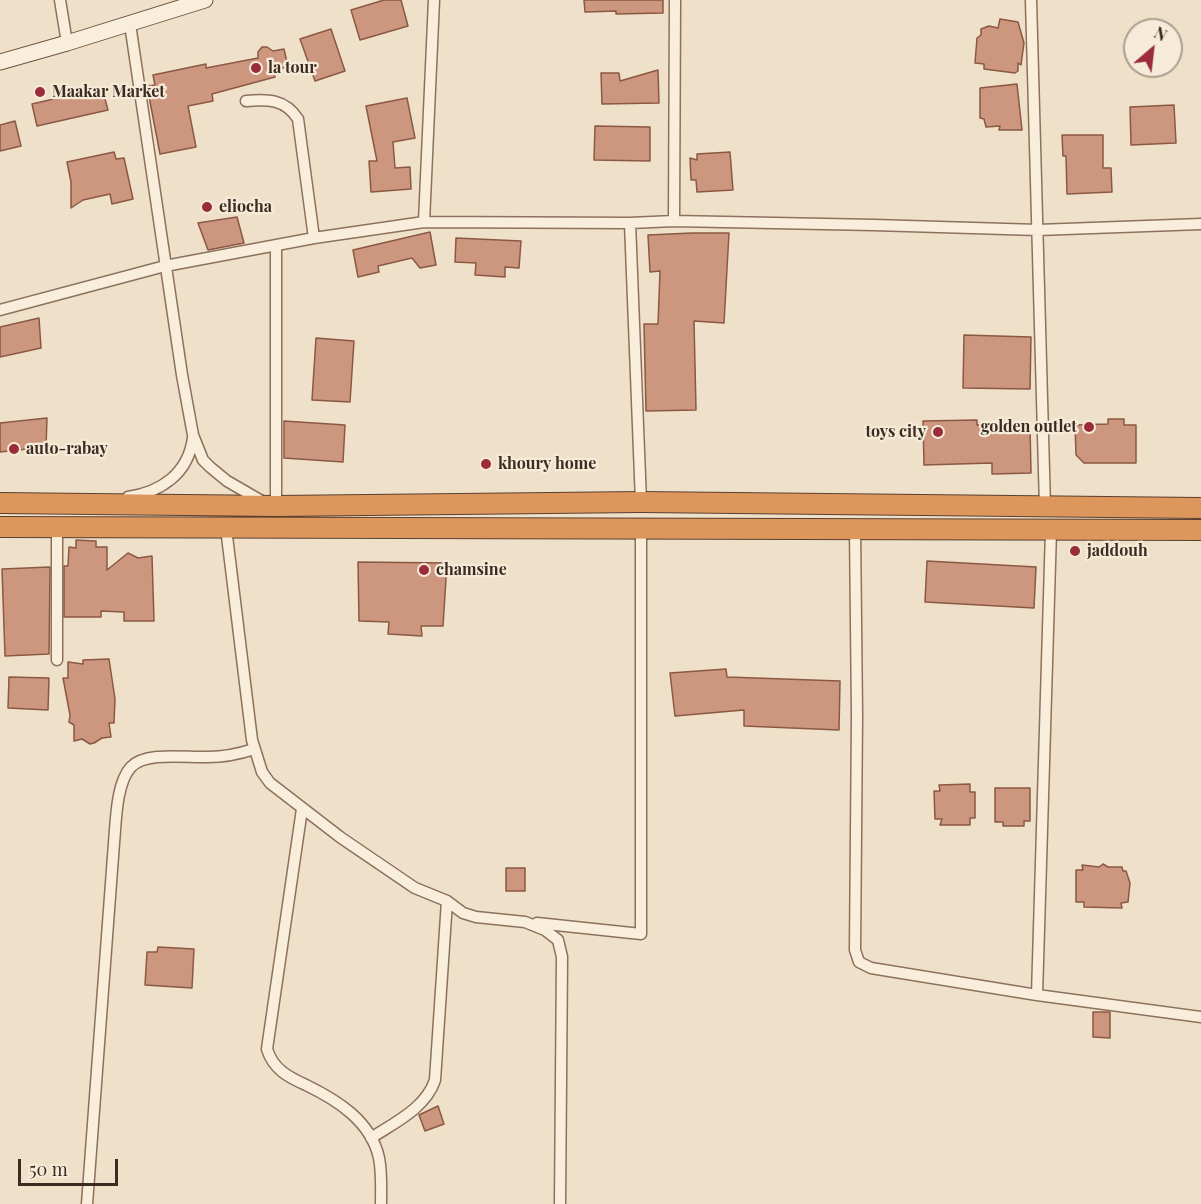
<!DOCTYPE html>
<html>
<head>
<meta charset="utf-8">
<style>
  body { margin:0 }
  #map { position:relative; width:1201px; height:1204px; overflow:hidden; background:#efe0c9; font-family:"Playfair Display",serif }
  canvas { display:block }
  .north { position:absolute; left:1123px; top:18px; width:60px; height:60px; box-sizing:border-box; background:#f6ebd8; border:2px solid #ac9e8f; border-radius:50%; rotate:28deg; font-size:16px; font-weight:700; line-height:24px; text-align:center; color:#3c2b21 }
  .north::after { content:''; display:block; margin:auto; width:21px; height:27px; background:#9b2c39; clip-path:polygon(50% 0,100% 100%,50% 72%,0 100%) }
  .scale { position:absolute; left:18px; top:1159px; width:100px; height:27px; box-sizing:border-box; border:3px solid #3c2b21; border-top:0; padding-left:8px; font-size:18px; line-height:21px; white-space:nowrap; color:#3c2b21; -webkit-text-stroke:4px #f6ebd8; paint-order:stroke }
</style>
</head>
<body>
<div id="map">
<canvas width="1201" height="1204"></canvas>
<div class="north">N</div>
<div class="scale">50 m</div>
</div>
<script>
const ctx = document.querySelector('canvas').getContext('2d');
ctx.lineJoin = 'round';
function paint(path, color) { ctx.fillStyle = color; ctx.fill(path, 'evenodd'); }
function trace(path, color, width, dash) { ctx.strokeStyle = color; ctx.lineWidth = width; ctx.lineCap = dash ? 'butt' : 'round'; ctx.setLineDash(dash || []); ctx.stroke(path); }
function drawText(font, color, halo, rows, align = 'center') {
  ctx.font = font + ' "Playfair Display",serif'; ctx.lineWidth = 4.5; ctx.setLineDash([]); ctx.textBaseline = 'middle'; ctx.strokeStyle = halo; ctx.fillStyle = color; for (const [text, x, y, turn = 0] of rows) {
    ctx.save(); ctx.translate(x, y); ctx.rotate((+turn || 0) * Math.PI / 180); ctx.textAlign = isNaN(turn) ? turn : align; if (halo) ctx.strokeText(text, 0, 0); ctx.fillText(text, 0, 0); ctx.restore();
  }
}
const building = new Path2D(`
  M384,0h17l7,26 -48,14 -9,-30z
  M584,0h79v13l-47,1v-3l-31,1z
  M1000,19l18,3 6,21 -3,22 -3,-2v8l-3,2 -31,-4v-5l-9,-1 2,-25 4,-3v-6l8,-3 9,2z
  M331,29l14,42 -30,10 -15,-42z
  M262,47h5l6,4 11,-2 4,18 -15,3 2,7 -63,17 1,7 -25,5 8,41 -36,7 -13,-68 8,-1 -2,-10 53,-11v4l52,-10v-6z
  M658,70l1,33 -57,1 -1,-31h18l1,8z
  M1017,84l5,46h-23l1,-4 -14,1 -2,-8 -4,-1v-30z
  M102,88l6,22 -71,16 -5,-22z
  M407,98l8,40 -22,4 2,26 15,-1 1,22 -40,3 -2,-31h8l-11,-55z
  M1174,105l2,38 -45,2 -1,-38z
  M15,121l6,25 -21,5v-26z
  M595,126l55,1v34l-56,-1z
  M1062,135h41v33h8l1,24 -45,2 -1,-38h-3z
  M114,152l2,7 8,-1 9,41 -21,5 -2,-10 -27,6 -12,8v-26l-4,-20z
  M730,152l3,38 -36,2 -1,-12h-5l-1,-22 7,2v-6z
  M237,217l7,26 -36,7 -10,-27z
  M430,232l6,33 -16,3 -8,-10 -34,8 1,6 -21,5 -5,-27z
  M692,233h37l-5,90 -30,-2 2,89 -50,1 -2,-87h14l2,-53 -10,1 -2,-37z
  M456,238l65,3 -2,27 -14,-1v10l-30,-2 1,-12 -21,-1z
  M39,318l2,30 -41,9v-30z
  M964,335l67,2 -1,52 -67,-1z
  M316,338l38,3 -4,61 -38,-2z
  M47,418l-1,29 -46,5v-29z
  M1108,419h16v6h12v38h-52l-8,-8 -1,-30 33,-1z
  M977,420v5h53l1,48 -39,1v-11l-68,2 -1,-44z
  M284,421l61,4 -2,37 -59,-4z
  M76,540l20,1v6h11v23l21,-17 10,5 14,-2 2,65h-30v-9l-23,-1v6h-37v-51h4l1,-19 7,1z
  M927,561l109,6 -2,41 -109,-6z
  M358,562l89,1 -4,63h-22l1,10 -34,-2 1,-12 -30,-1z
  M50,567l-1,87 -44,2 -3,-87z
  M109,659l6,40 -1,24h-5l2,14 -9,1 -8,5 -4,1 -8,-5 -8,2v-16l-5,-3 1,-7 -7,-37h5v-16l15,2v-4z
  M726,669l1,8 113,4 -1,49 -95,-4v-16l-69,6 -5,-43z
  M9,677l40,1 -1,32 -40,-2z
  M970,784v8h5v26h-5v7h-30l2,-6h-7l-1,-28h6l-1,-6z
  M995,788h35v33h-6v5h-21v-4h-8z
  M1103,864l5,3h14l1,4h3l4,12 -2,19 -7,1 1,5 -38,-1v-5h-8v-32h7l-1,-5 17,2z
  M506,868h19v23h-19z
  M158,947l36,2 -2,39 -47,-3 2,-33h10z
  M1093,1012h17v26l-17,-1z
  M438,1106l6,18 -19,7 -6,-16z`);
const street = new Path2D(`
  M60,0l7,43
  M1031,0l14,507
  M130,24l52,351 11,60 10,25 7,7 17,14 38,22
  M246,101c22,-2 39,-2 52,18l16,119
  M674,221l1,-221
  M424,222l10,-222
  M630,223l11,279
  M0,310l165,-44 149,-28 110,-16 206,1 44,-2 200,4 164,5 163,-6
  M128,497c33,-5 60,-23 65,-59
  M276,506v-261
  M57,527v133
  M226,528l26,212 10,32 8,11 70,54 75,51 32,13 16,12 13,4 49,5 20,8 13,10 4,17 -2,247
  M855,529l2,187 -2,234 4,12 12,6 166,27 164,22
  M302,809l-35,240c6,20 21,28 39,36 31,15 65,36 73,73 3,15 2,31 2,46
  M537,923l104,11v-406
  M1037,995l14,-465
  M371,1138c23,-15 55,-30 64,-58l12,-179
  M87,1204l27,-361c2,-21 2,-60 17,-76 15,-16 57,-9 77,-10 16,0 31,-3 46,-8`);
const secondary = new Path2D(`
  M0,62l67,-19 138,-43`);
const highway = new Path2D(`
  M0,503l276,3 365,-4 560,6
  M0,527l1201,3`);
const markers = [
  [256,68,6,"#9b2c39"],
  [40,92,6,"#9b2c39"],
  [207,207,6,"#9b2c39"],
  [1089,427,6,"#9b2c39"],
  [938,432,6,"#9b2c39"],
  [14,449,6,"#9b2c39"],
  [486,464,6,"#9b2c39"],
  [1075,551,6,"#9b2c39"],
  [424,570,6,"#9b2c39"]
];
const poiNames = [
  ["la tour",268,68],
  ["Maakar Market",52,92],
  ["eliocha",219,207],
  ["golden outlet",1077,427,"right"],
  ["toys city",926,432,"right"],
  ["auto-rabay",26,449],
  ["khoury home",498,464],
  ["jaddouh",1087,551],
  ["chamsine",436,570]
];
paint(building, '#cd977f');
trace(building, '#8b5843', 1.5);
trace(street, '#8c715d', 13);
trace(secondary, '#6e5240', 17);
trace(highway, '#5a4031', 22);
trace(street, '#f9eedc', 10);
trace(secondary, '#f9eedc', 15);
trace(highway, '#dd965b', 20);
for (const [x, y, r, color] of markers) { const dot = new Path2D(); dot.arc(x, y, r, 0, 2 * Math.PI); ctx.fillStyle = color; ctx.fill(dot); trace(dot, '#f6ebd8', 2); }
drawText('bold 16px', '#3c2b21', '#f6ebd8', poiNames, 'left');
</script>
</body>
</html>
